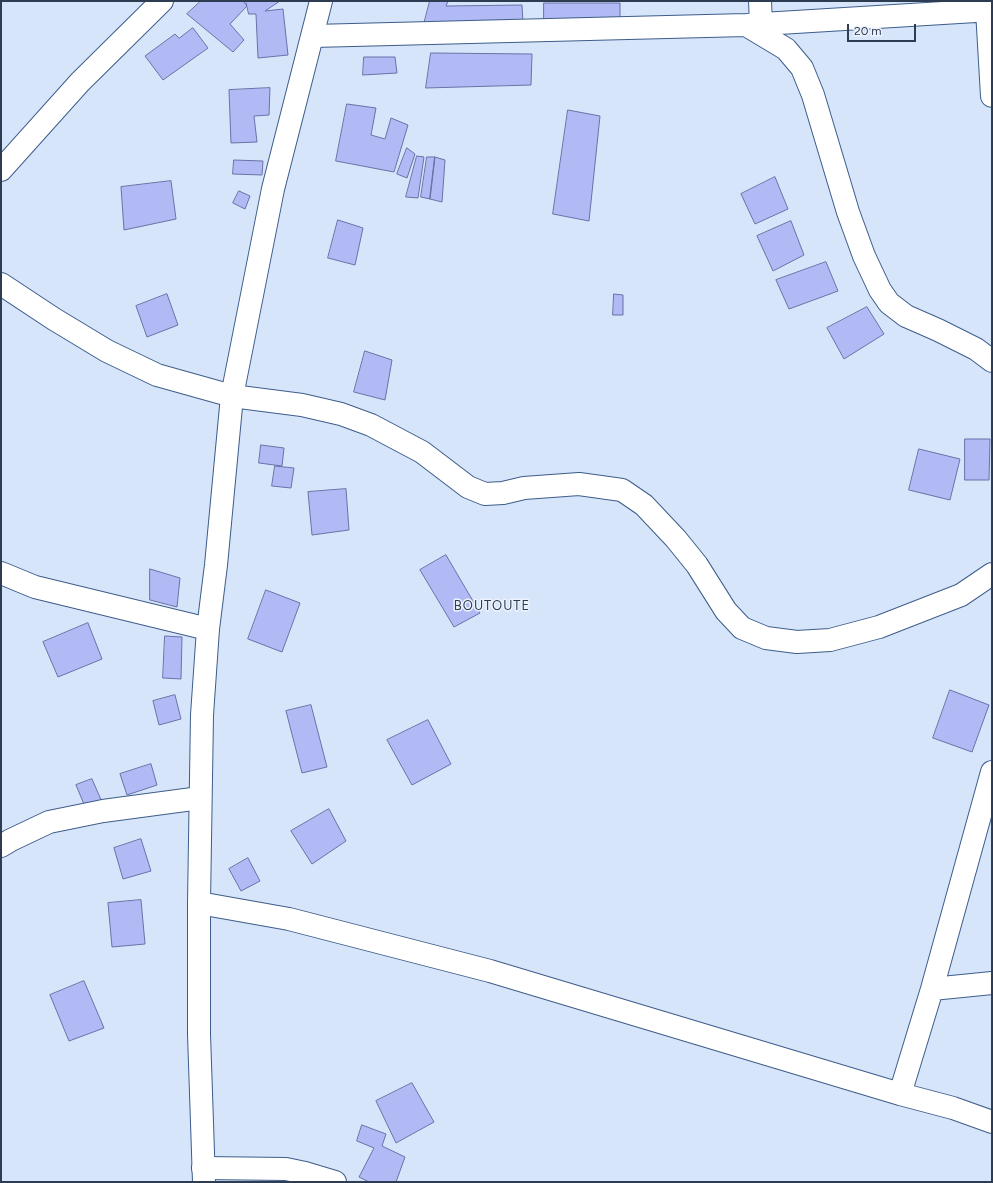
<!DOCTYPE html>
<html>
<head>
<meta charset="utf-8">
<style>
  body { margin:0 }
  #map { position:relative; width:993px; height:1183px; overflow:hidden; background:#d7e5fb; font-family:Figtree,sans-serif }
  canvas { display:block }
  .frame { position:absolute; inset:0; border:2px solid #2e3c51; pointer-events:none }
  .scale { position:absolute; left:847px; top:24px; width:69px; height:18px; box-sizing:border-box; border:2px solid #2e3c51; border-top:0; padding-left:5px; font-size:12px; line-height:14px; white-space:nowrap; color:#2e3c51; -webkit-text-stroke:3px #ebf2fd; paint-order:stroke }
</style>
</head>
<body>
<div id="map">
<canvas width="993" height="1183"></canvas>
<div class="frame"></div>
<div class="scale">20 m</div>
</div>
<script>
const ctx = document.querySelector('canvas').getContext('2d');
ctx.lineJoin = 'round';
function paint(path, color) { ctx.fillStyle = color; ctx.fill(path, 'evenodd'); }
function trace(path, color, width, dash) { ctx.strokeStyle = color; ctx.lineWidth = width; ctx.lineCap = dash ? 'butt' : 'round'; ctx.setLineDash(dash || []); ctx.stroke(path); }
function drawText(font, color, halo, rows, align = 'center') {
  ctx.font = font + ' Figtree,sans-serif'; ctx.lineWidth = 3; ctx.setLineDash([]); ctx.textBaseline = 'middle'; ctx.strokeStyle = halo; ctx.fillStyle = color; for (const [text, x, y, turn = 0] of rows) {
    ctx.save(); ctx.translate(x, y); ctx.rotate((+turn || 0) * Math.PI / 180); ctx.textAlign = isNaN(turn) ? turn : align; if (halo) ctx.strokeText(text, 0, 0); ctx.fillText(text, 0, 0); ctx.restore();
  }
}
const building = new Path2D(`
  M201,1h42l4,5 -17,18 14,16 -11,12 -46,-38z
  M246,1h34l-15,10 18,-2 5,46 -30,3 -2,-44h-7z
  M430,1h18l-2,5 76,-1 1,17 -99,2z
  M544,3h76v19h-76z
  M193,28l15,20 -45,32 -18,-24 30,-22 4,4z
  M431,53l101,1 -1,31 -105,3z
  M364,57h31l2,16 -34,2z
  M270,88l-1,27 -15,1 3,26 -26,1 -2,-53z
  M347,104l29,4 -5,27 14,4 6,-21 17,7 -14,47 -58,-11z
  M568,110l32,6 -11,105 -36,-7z
  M407,148l8,6 -8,24 -10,-4z
  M417,156l7,1 -6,41 -12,-1z
  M427,157h8l-5,42 -9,-2z
  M435,157l10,3 -3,42 -12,-3z
  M234,160l29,1 -1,14 -29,-1z
  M775,177l13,32 -33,15 -14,-30z
  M171,181l5,38 -52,11 -3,-43z
  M239,191l11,5 -5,13 -12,-6z
  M338,220l25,8 -8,37 -27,-7z
  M791,221l13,34 -31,16 -16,-35z
  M826,262l12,29 -49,18 -13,-29z
  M167,294l11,31 -31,12 -11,-31z
  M614,294l9,1v20h-10z
  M867,307l17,27 -40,25 -17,-31z
  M365,351l27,9 -7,40 -31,-8z
  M965,439h25l-1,41h-24z
  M261,445l23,3 -2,18 -23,-3z
  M919,449l41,10 -10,41 -41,-10z
  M275,466l19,2 -3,20 -19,-2z
  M346,489l3,41 -37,5 -4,-43z
  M446,555l34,58 -26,14 -34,-57z
  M150,569l30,9 -3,29 -27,-7z
  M266,590l34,13 -18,49 -34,-13z
  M88,623l14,36 -44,18 -15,-35z
  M165,636l17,1 -1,42 -18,-1z
  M950,690l39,15 -17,47 -39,-14z
  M175,695l6,24 -22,6 -6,-24z
  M311,705l16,62 -25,6 -16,-62z
  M428,720l23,44 -39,21 -25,-45z
  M151,764l6,21 -30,10 -7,-21z
  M92,779l10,23 -16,7 -10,-24z
  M329,809l17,32 -34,23 -21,-33z
  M141,839l10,32 -28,8 -9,-31z
  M248,858l12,23 -19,10 -12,-22z
  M141,900l4,44 -33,3 -4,-44z
  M84,981l20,47 -35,13 -19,-46z
  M412,1083l22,39 -38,21 -20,-42z
  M362,1125l24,9 -4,12 23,11 -9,25h-27l-10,-5 15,-29 -17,-7z`);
const minor = new Path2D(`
  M760,1l1,23
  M987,10l5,86
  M746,25l40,24 16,19 11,27 35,117 16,44 16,34 9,13 17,13 32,14 38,19 16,12
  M313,36l433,-11 246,-15
  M1,284l53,35 53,32 50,24 75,21 70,9 39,9 30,11 51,27 46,35 17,7 18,-1 21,-5 55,-4 43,6 22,15 32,34 21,26 29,46 16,17 24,10 31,4 33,-2 49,-13 82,-32 31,-21
  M1,573l34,14 173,42
  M1,846l10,-6 38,-18 54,-11 97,-13
  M199,903l90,16 201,52 410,123 53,14 39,14
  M932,989l60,-6
  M900,1094l32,-105 60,-217
  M203,1168l83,1 19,4 30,9`);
const tertiary = new Path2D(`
  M1,170l79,-88 82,-81`);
const primary = new Path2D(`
  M204,1182l-5,-148v-131l3,-188 6,-86 8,-64 16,-169 41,-207 48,-188`);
const quarterNames = [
  ["BOUTOUTE",492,606]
];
paint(building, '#b1baf4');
trace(building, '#6a71a7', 1);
trace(minor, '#3d5d8a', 24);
trace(tertiary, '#3d5d8a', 24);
trace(primary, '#3d5d8a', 24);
trace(minor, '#fff', 22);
trace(tertiary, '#fff', 22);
trace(primary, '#fff', 22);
ctx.letterSpacing = '1px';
drawText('13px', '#2e3c51', '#ebf2fd', quarterNames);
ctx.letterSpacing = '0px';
</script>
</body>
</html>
